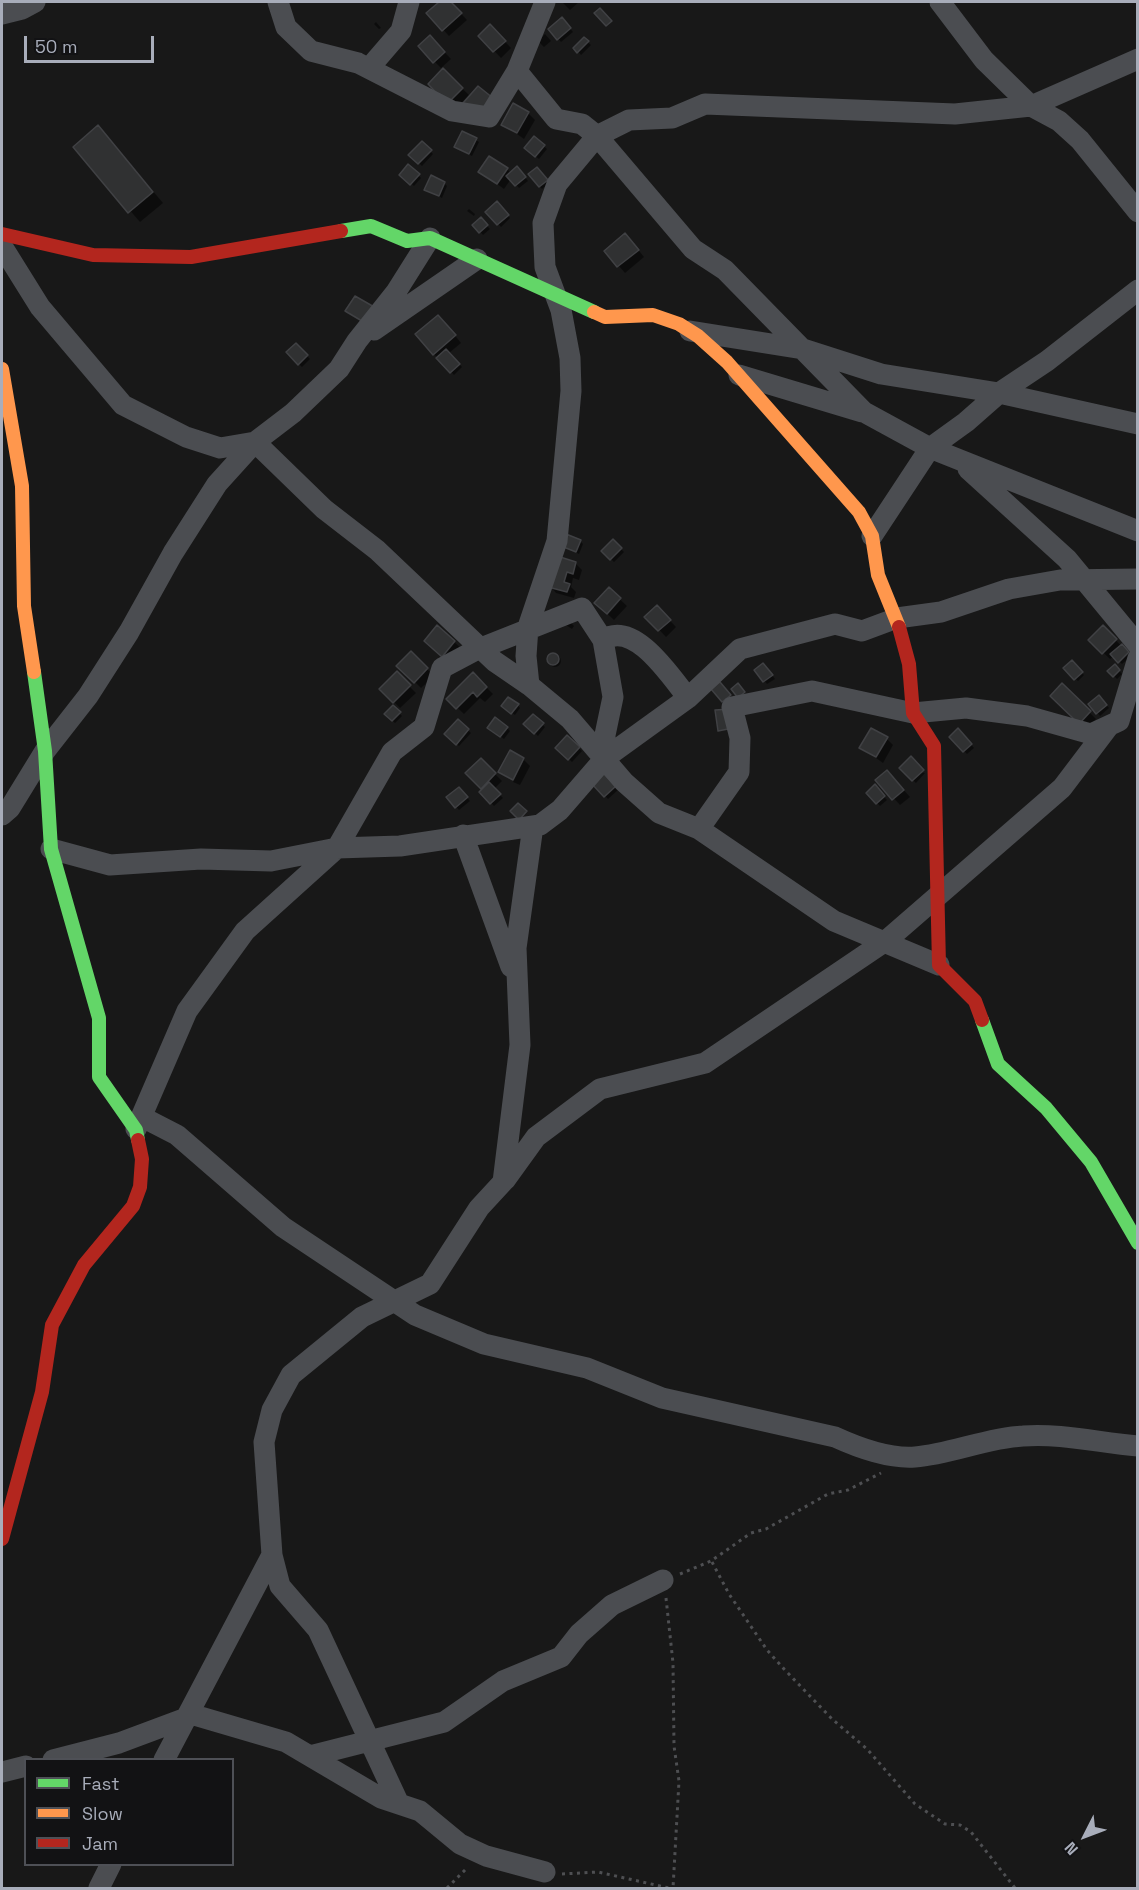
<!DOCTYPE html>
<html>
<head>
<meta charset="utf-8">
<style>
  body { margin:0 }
  #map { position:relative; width:1139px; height:1890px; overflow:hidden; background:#181818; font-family:"Space Grotesk",sans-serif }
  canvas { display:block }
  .frame { position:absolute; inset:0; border:3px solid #a8adba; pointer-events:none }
  .legend { position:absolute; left:24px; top:1758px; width:210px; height:108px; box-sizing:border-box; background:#121214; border:2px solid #4e5056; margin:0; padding:8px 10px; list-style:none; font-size:18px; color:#a8adba }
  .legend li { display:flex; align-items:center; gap:12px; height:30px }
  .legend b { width:30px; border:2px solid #4e5056 }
  .north { position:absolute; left:1055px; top:1806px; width:60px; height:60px; -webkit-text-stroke:4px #121214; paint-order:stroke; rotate:228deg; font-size:16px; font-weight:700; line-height:24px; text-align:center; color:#a8adba }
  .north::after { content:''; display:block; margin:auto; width:21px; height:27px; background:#a8adba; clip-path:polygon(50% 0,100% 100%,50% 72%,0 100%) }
  .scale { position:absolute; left:24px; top:36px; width:130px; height:27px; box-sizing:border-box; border:3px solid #a8adba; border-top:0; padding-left:8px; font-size:18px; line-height:21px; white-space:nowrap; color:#a8adba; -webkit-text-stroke:4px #121214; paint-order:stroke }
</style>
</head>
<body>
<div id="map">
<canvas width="1139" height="1890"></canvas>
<div class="frame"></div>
<ul class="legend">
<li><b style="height:8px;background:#63d668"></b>Fast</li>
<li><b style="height:8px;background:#ff974d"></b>Slow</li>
<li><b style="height:8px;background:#b3261e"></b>Jam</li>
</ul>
<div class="north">N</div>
<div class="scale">50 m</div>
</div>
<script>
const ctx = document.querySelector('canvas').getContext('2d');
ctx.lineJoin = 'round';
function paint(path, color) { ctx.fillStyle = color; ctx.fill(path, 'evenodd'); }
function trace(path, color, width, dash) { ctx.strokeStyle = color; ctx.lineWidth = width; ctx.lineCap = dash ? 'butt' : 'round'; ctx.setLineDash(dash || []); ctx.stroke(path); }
const shadow = new Path2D(`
  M441,2h9l17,18 -18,16 -21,-23z
  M562,2h17l-9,8z
  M562,19l11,13 -12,10 -11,-13z
  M376,22l5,6 -2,1 -5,-5z
  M490,26l21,22 -10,10 -21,-22z
  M545,34l6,7 -7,6 -6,-6z
  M430,37l21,22 -10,9 -21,-21z
  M584,39l7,6 -10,10 -6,-7z
  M443,70l26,25 -14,14 -25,-25z
  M528,113l7,7 -11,19 -21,-15z
  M108,138l55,65 -23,19 -65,-75z
  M534,138l13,11 -8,10 -10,-8z
  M476,140l3,2 -7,14 -13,-7z
  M422,143l11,11 -11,12 -11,-11z
  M409,166l12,12 -7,8 -13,-11z
  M517,168l11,13 -9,7 -8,-9 -7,10 -24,-18 27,-2 4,4z
  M537,169l12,14 -7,6 -12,-14z
  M444,183l3,3 -5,12 -16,-9z
  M497,203l13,15 -9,9 -14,-15z
  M469,209l6,5 -1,2 -7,-5z
  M480,219l10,10 -7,6 -9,-10z
  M632,242l12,15 -19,16 -19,-22z
  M445,323l16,20 -12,10 13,14 -8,8 -20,-21z
  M296,345l14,14 -8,8 -14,-14z
  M580,541l3,3 -4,10 -16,-8z
  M613,541l11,11 -10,10 -11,-11z
  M575,563l7,7 -3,10 -6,-2 -2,9 5,5 -2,6 -18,-5 -6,-7z
  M609,589l18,17 -13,14 -18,-17z
  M657,607l19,20 -10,10 -19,-20z
  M571,623l3,3 -2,3 -6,-4z
  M1103,627l28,29 -9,8 -8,-8 -4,3 -20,-19z
  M454,642l7,6 -11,14 -18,-14z
  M411,653l23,23 -13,12 -22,-22z
  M549 661a6 6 0 1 1 12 0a6 6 0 1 1-12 0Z
  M1072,662l12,13 -6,6 -13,-13z
  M1115,666l7,8 -5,5 -8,-8z
  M766,667l9,12 -8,5 -11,-14z
  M397,674l19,19 -16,15 -19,-19z
  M473,674l20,20 -8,8 -5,-4 -16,16 -16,-15z
  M1062,685l34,34 -10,10z
  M1099,697l10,11 -9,8 -10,-12z
  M518,705l2,3 -5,7 -9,-6z
  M393,707l9,9 -7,7 -9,-9z
  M533,716l12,11 -7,9 -13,-12z
  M458,721l13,12 -12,13 -13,-12z
  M507,728l3,3 -6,8 -12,-9z
  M958,730l16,18 -7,6 -16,-17z
  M567,737l15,14 -10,11 -15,-14z
  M887,739l6,6 -10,18 -22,-16z
  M481,760l21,21 -8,8 9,9 -9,8 -13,-14 2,-3 -16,-16z
  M524,760l6,6 -10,19 -7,-3z
  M901,768l24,5 -9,10z
  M603,775l15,15 -10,9 -14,-15z
  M893,778l17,19 -10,8 -23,-25z
  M875,787l12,13 -7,6 -12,-13z
  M459,789l11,12 -11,9 -11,-12z`);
const building = new Path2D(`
  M439,2h12l11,11 -20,18 -16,-18z
  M600,8l12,13 -6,5 -12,-13z
  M562,17l9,11 -14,12 -9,-11z
  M490,24l16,17 -13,11 -15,-16z
  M430,35l15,17 -12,11 -15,-17z
  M584,37l5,4 -12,12 -4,-5z
  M443,68l20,20 -16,16 -19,-20z
  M478,86l15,12 -15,17 -15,-12z
  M513,103l16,9 -12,21 -16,-8z
  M98,125l55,67 -25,21 -55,-66z
  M462,131l15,7 -8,16 -15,-7z
  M534,136l11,9 -10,12 -11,-9z
  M422,141l10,9 -14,14 -10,-9z
  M489,156l19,12 -11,16 -19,-12z
  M408,164l12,10 -10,11 -11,-10z
  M517,166l9,11 -11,9 -9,-10z
  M537,167l11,13 -9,7 -11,-13z
  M431,175l14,7 -6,14 -15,-6z
  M497,201l12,14 -12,10 -12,-13z
  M481,217l7,8 -9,8 -7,-8z
  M625,233l14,17 -22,17 -13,-16z
  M355,296l21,12 -9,16 -22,-13z
  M438,315l18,20 -23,20 -18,-21z
  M296,343l12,12 -10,10 -12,-13z
  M446,349l14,15 -10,9 -14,-15z
  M566,534l15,6 -5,12 -15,-6z
  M613,539l9,9 -12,12 -9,-9z
  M557,556l19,6 -3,12 -6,-2 -3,10 6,2 -3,8 -19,-5z
  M609,587l12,11 -14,16 -13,-11z
  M657,605l14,15 -13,11 -14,-14z
  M437,625l18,16 -13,16 -18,-16z
  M1103,625l14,14 -15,15 -14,-14z
  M1122,644l7,8 -11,11 -8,-9z
  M411,651l17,17 -14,15 -18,-17z
  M547 659a6 6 0 1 1 12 0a6 6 0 1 1-12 0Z
  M1072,660l11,12 -9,8 -11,-12z
  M763,663l10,12 -10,7 -9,-12z
  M1115,664l5,6 -7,7 -6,-6z
  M397,671l14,14 -18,18 -14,-14z
  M473,672l14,15 -10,10 -4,-5 -17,17 -10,-10z
  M720,682l11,13 -9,7 -11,-13z
  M738,683l7,9 -7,6 -7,-9z
  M1062,683l29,28 -12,13 -29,-28z
  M1099,695l8,10 -11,9 -8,-10z
  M508,697l11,7 -8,10 -10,-8z
  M393,705l8,7 -9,9 -8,-7z
  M730,709l3,19 -15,3 -3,-21z
  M533,714l11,9 -10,11 -11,-10z
  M495,717l13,10 -8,10 -13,-9z
  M458,719l11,10 -13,16 -12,-11z
  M871,728l17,9 -12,20 -17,-9z
  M958,728l14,16 -9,8 -14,-15z
  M567,735l13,12 -12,13 -13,-12z
  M510,750l14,8 -11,22 -15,-8z
  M911,756l13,14 -12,11 -13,-13z
  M481,758l15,15 -15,16 -16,-16z
  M887,770l17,20 -12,10 -17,-20z
  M603,773l13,13 -12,11 -13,-14z
  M489,782l12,12 -11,10 -11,-12z
  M875,784l10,12 -9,8 -10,-11z
  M459,787l9,10 -13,11 -9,-11z
  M518,803l9,8 -8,9 -9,-9z`);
const path = new Path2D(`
  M712,1562l17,32 38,56 17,19 48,50 35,30 48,55 30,20 15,1 11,7 44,56
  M680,1574l31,-13 40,-28 15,-4 62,-35 20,-4 33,-17
  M666,1598l7,65 1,83 5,35 -6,107
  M562,1874l36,-2 71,16
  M447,1888l19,-19`);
const street = new Path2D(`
  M278,2l8,25 25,24 47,12 94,48 37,6 28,-46 28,-69
  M940,2l44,58 47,46 28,15 21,19 58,72
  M2,14l20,-5 13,-7
  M370,67l31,-36 8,-29
  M517,71l39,48 26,5 15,12 96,113 32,21 139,142 66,36 208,83
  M2,246l38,61 83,98 63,32 34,11 35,-6
  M374,330l103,-71
  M690,331l113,18 78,25 118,19 139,31
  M739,375l123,37
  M255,442l69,67 53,41 117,111 35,24 41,34 54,63 35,31 40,16 135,92 105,44
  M968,469l99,90 71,86
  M872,536l58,-88 36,-26 33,-29 48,-32 91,-71
  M529,685l-3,-29 2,-29 29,-86 14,-150 -1,-33 -9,-48 -16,-43 -2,-44 14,-39 40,-48 32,-16 43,-2 33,-14 250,10 76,-8 107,-47
  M605,758v-23l8,-38 -10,-57c31,-21 68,37 85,58
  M2,815l8,-7 35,-57 43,-55 41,-64 44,-79 44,-69 38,-42 38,-29 46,-44 18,-28 39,-49 34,-54
  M699,829l40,-57 1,-34 -8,-31 80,-16 101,22 53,-5 61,8 64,18 28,-13 19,-63
  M463,835l48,132
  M51,849l59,16 91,-6 70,2 66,-13 63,-2 140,-21 20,-15 45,-52 83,-60 52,-49 95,-25 27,7 35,-13 44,-6 68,-23 51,-9 78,-1
  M142,1117l35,18 106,92 132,88 69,29 103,24 75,30 173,39c24,11 53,22 80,20 36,-3 71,-19 108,-21 38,-3 77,7 115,10
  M136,1129l51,-118 58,-80 92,-83 55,-96 32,-25 18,-59 34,-18 106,-42 21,32
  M505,1180l31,-43 64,-48 105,-26 182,-123 175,-152 47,-62
  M272,1555l8,31 38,44 81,174
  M310,1756l134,-34 59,-41 58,-24 18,-23 33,-29 51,-25
  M53,1760l66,-17 75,-28 92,27 95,56 39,13 40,33 26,12 59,16
  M164,1760l108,-205 -8,-113 8,-32 19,-35 71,-58 68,-33 49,-76 24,-26 17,-137 -4,-97 17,-122
  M2,1772l24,-6
  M99,1888l12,-24`);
const fast = new Path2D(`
  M341,231l30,-5 36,15 23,-3 164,74
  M34,672l11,79 6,98 48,169v59l37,53 2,10
  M982,1020l16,44 48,44 45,54 47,81`);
const slow = new Path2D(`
  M594,312l11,5 48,-2 26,9 19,12 29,26 132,150 13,24 6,39 21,52
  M2,369l20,117 2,120 10,66`);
const jam = new Path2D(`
  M2,234l91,21 98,2 150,-26
  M899,627l10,37 4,49 21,33 5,219 36,36 7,19
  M2,1539l40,-147 10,-67 32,-60 49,-59 7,-19 2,-28 -4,-19`);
paint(shadow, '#0007');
paint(building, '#303132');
trace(building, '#404144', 1.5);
trace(path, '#4e4f52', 3, [3, 4.5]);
trace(street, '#4b4d51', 21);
trace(fast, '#63d668', 14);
trace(slow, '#ff974d', 14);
trace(jam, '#b3261e', 14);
</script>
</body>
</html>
